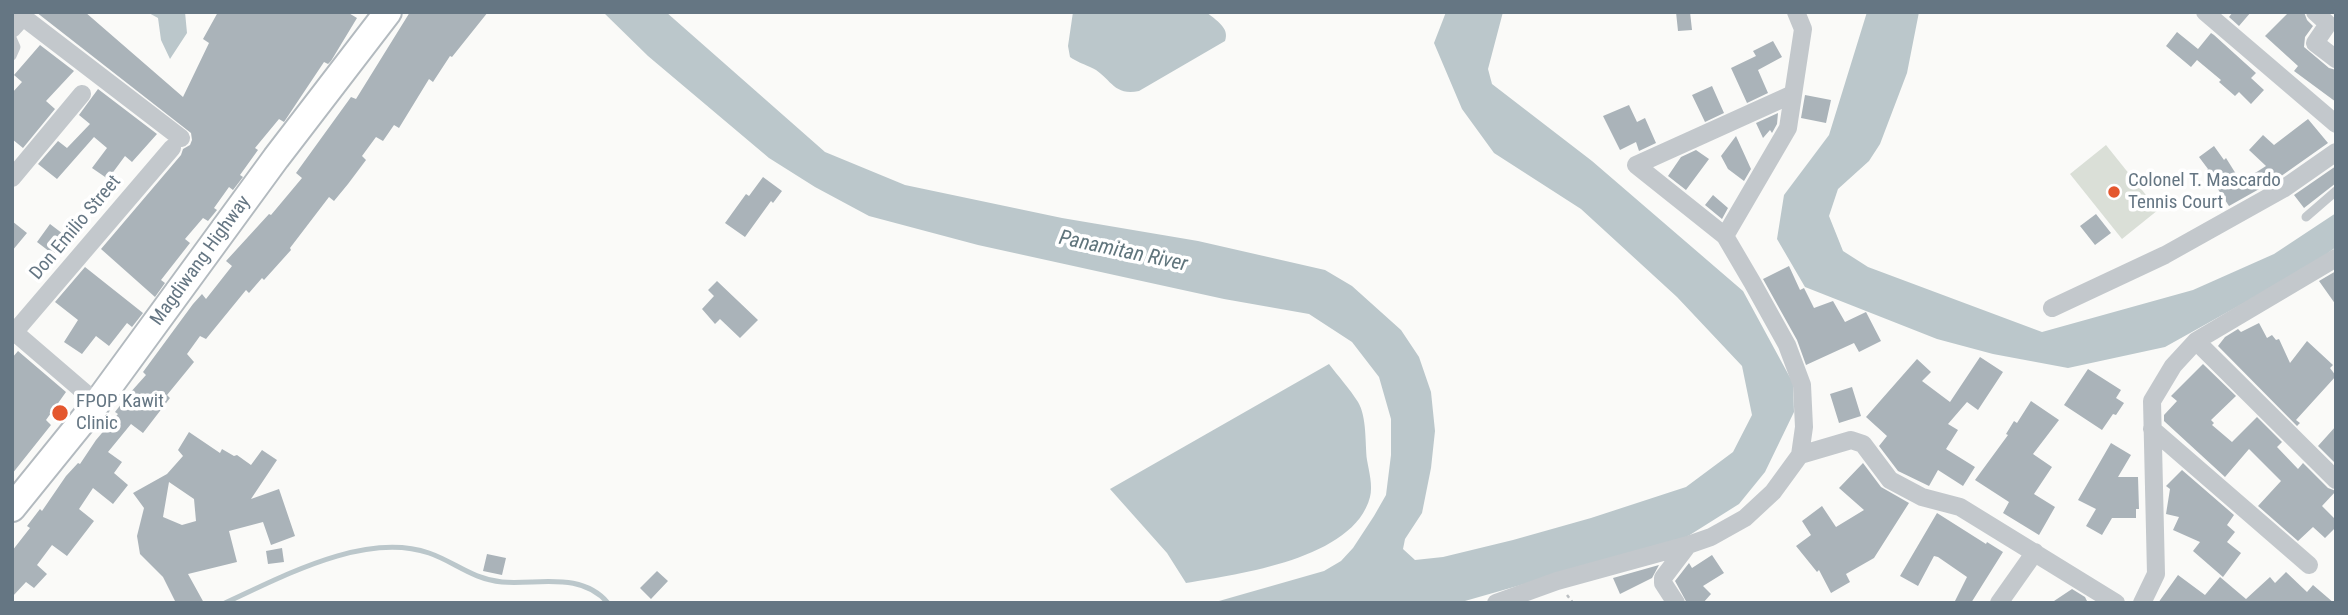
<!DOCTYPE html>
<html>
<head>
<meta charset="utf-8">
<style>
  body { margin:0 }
  #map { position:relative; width:2348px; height:615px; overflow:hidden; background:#fafaf8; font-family:"Roboto Condensed",sans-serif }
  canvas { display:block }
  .frame { position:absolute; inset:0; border:14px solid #657683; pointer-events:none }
</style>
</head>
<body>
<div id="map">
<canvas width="2348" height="615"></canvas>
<div class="frame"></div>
</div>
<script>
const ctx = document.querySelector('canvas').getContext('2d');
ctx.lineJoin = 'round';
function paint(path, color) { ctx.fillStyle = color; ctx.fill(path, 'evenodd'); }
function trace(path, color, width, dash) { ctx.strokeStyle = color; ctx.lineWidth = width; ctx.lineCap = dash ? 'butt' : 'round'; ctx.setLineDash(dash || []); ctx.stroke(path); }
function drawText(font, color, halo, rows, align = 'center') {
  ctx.font = font + ' "Roboto Condensed",sans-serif'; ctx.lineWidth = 7; ctx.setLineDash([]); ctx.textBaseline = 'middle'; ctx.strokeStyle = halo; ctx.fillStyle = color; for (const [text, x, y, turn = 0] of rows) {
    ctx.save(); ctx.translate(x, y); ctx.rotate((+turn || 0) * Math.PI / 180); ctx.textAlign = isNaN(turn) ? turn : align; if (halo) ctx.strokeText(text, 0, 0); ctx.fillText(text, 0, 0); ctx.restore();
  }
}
const green = new Path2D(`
  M2106,145l52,65 -36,29 -52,-65z`);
const water = new Path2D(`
  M147,12h38l2,21 -17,26 -9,-19 -3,-22z
  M603,12h63l159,140 80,33 157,33 136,23 127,29 27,16 49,44 18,27 12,35 4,39 -4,37 -9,45 -17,26 -2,10 12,11 28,-3 70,-17 78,-22 95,-31 47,-35 19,-37 -10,-49 -65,-69 -96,-88 -87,-56 -32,-44 -28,-66 12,-31h57l-15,57 4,15 100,77 151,130 50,92 1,29 -29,60 -26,32 -54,34 -227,65h-246l112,-32 17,-10 12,-13 21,-32 12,-21 5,-40v-36l-12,-42 -27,-35 -43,-28 -85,-15 -96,-21 -150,-33 -109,-29 -54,-29 -46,-29 -121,-102z
  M1073,12h133c10,8 24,16 19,29l-86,50c-27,6 -29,-16 -49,-24 -8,-4 -13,-5 -20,-10l-2,-11z
  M1867,12h52l-12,61 -27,71 -11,17 -31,28 -9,27 14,35 25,16 174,65 151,-42 81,-36 62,-41v34l-24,18 -147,82 -97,21 -75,-14 -56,-15 -132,-52 -28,-48 7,-44 45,-60z
  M1329,364c9,12 21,25 29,38 9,15 7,41 9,58 2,11 6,26 3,37 -16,62 -131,77 -184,86l-19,-30 -57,-64z`);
const stream = new Path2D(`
  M225,603c57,-26 140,-72 204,-50 26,9 43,26 73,29 36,3 79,-11 106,21`);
const building = new Path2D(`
  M36,12h49l98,85 26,-54 -6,-4 15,-27h129l10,6 -26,43 -3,3 -4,-2 -40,60 -5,-3 -24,29 3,2 -18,25 3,2 -10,13 -4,-3 -15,21 3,2 -9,11 -5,-3 -18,21 5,4 -29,37 4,3 -10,14 -54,-48 80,-94 2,-6 7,-4 2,-5 -1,-7z
  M410,12h78l-36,45 -2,-1 -17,26 -4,-3 -30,49 -5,-3 -11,16 -7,-4 -14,19 4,4 -18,24 -14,17 -5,-4 -39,51 1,2 -27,30 -2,-2 -13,15 -3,-3 -40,49 -6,-3 -13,18 7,8 -27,33 3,3 -27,35 -12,-9 -23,28 14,10 -8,11 14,12 -15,19 -20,-16 -14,21 15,12 -27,35 -15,-11 -15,20 10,9 -13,14 -8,-6 -14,15v-46l18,-23 -3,-2 13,-17 2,2 24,-35 12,-13 2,1 16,-24 22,-26 -3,-2 14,-18 17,-19 -3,-3 50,-68 9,-10 4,5 26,-33 -6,-5 43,-47 2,1 31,-37 -6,-5 55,-76 5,2z
  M1676,12h14l2,18 -14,1z
  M2233,12h18l-12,14 -10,-9z
  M2289,12h15l3,8 6,6 -8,11 -1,10 25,21 7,2v32l-42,-31 4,-5 -33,-30z
  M2177,32l21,17 13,-16 3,2 42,38 -5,5 13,12 -13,14 -12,-12 -4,4 -16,-14 2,-2 -24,-20 -6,7 -25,-21z
  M1773,41l9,16 -24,13 10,23 -21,10 -16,-35 25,-12 -3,-5z
  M40,45l34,26 -28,30 9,8 -32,39 -11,-9v-46l10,-11 -8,-7z
  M1712,86l12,27 -19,9 -13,-27z
  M98,89l59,45 -25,28 -7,-6 -17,23 -16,-11 15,-20 -13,-11 -37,42 -19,-15 20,-23 9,7 23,-24 -11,-9z
  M1805,95l26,5 -5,23 -25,-5z
  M1629,105l8,17 8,-4 11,25 -17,8 -3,-9 -16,8 -17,-34z
  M1778,113l-1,11 -5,9 -2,-3 -7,8 -7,-15z
  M2308,119l20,24 -51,36 -48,27 -23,-35 2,-2 -9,-12 15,-11 10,14 2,-2 15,24 25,-16 -17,-16 14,-15 11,10z
  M1736,136l15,33 -7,12 -16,-12 -7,-13z
  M1696,150l13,9 -23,31 -18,-14 13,-19z
  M2336,166v17l-32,25 -10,-13z
  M763,177l19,14 -9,12 -2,-2 -26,36 -20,-14 21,-29 3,2z
  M1713,195l15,13 -6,11 -17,-14z
  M2096,214l15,19 -16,12 -15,-19z
  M12,221l15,12 -15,18z
  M50,224l17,13 -13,18 -17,-13z
  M1789,266l11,24 4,-2 10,20 19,-7 12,21 21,-10 15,29 -22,11 -5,-9 -48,22 -9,-25 -34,-61z
  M85,267l58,46 -11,14 -5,-4 -18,23 -13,-10 -14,18 -18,-12 14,-22 -23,-18z
  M2336,271v34l-17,-24z
  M717,281l41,39 -18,18 -20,-19 -5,5 -13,-15 12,-13 -6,-6z
  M2259,323l8,15 5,-3 4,5 3,-1 11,24 17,-22 26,24 -3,3 6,8 -40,44 4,3 -3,3 -79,-80 7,-9 13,-8 3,3z
  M18,351l48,41 -20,28 5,5 -39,49v-116z
  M1980,357l23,15 -25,38 -11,-8 -19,22 10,6 -12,19 29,18 -12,19 -25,-16 -9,16 -31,-15 -19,-25 8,-10 -21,-19 51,-58 14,13 -9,9 28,21z
  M2203,364l33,32 -25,24 3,3 -2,2 20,17 25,-25 25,25 -5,5 21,22 5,-6 25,25 8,3 -14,15 14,14v7l-11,11 -12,-11 -15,14 -40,-35 23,-25 -32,-32 -24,28 -61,-56v-6l13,-14 -6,-5z
  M2088,369l33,21 -5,8 8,5 -8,12 -3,-1 -11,16 -38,-25z
  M1852,387l9,29 -22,7 -9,-29z
  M2031,401l28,19 -26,34 19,13 -18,27 21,13 -16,28 -36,-22 6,-11 -34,-22 33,-45 -2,-1 8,-13 3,2z
  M2336,426v38l-18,-18z
  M189,432l31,21 2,-4 12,7 3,-1 14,10 11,-15 15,10 -26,39 28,-10 16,47 -24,9 -8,-23 -34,9 8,31 -49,12 16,29h-28l-13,-26 -23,-23 -3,-18 7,-28 -11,-15 34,-19 16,-18 -5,-6zM169,482l25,17 2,22 -14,4 -19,-8z
  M2111,443l20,12 -13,22h20l1,32h-3v9h-24l-10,17 -16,-9 10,-17 -18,-9z
  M1863,463l18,24 28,16 -35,55 -28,16 4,8 -19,11 -12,-23 -2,2 -21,-26 15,-11 -9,-14 20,-15 14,21 28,-17 -25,-22z
  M2182,470l52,45 -7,10 8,7 -8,10 14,11 -18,24 -30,-26 7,-9 -27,-12 6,-13 -13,-3 4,-25 -4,-3z
  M1937,513l49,31 1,-2 16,10 -32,51h-17l13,-26 -29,-20 -4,-1 -16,30 -18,-10z
  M282,548l2,14 -16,2 -2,-13z
  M487,554l19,4 -4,17 -19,-4z
  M1712,555l12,18 -21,13 8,8 -8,9h-16l-12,-22 14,-18 3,5z
  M1659,565l-7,13 -32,16 -7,-16z
  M657,571l11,10 -17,18 -11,-11z
  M2286,572l21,20 6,-7 21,18h-176l20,-28 27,20 15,-18 26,22 24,-22 5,6z
  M2072,589l13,8 3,6h-37z`);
const path = new Path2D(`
  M1567,595l6,8`);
const service = new Path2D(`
  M12,38l4,9 -4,9
  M2306,217l30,-26`);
const minor = new Path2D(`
  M2205,12l131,112
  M2315,12l13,12 -13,19 21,16
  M12,29l11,-12 158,121
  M12,178l70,-84
  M1725,236l63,-108 15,-99 -7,-17
  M2052,308l113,-53 118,-66 53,-37
  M12,330l85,73
  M12,335l160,-187
  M2196,341l140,139
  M2152,429l157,136
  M1800,455l51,-15 12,4 27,36 32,17 38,10 156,96
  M1496,603l61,-22 131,-36 23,-8 34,-19 28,-26 27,-37 4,-28 -2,-42 -15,-40 -35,-63 -27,-46 -89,-71 157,-71
  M1676,603l-13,-20v-5l25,-33
  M1999,603l36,-51
  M2142,603l14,-29 -4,-173 21,-35 23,-25 140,-83`);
const secondary = new Path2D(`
  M12,508l85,-105 179,-245 112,-146`);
const markers = [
  [2114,192,7,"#e4572e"],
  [60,413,9,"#e4572e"]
];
const poiNames = [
  ["Colonel T. Mascardo",2128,181],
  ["Tennis Court",2128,203],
  ["FPOP Kawit",76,402],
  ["Clinic",76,424]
];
const streetNames = [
  ["Don Emilio Street",76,228,-50],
  ["Magdiwang Highway",201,261,-54]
];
const waterNames = [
  ["Panamitan River",1123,252,12]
];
paint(green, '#dadfd7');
paint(water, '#bbc7cb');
trace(stream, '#bbc7cb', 5);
paint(building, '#aab3b9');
trace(secondary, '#b3babf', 30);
trace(path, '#bbbfc2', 2.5, [3.5, 3.5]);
trace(service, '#c3c8cc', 9);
trace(minor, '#c3c8cc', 18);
trace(secondary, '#fff', 26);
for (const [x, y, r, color] of markers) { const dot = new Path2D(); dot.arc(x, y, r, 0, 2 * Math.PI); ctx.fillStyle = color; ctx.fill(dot); trace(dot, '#fff', 2.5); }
drawText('19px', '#657683', '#fff', poiNames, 'left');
drawText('19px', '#657683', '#fff', streetNames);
drawText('italic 21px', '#60757c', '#fff', waterNames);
</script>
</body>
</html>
